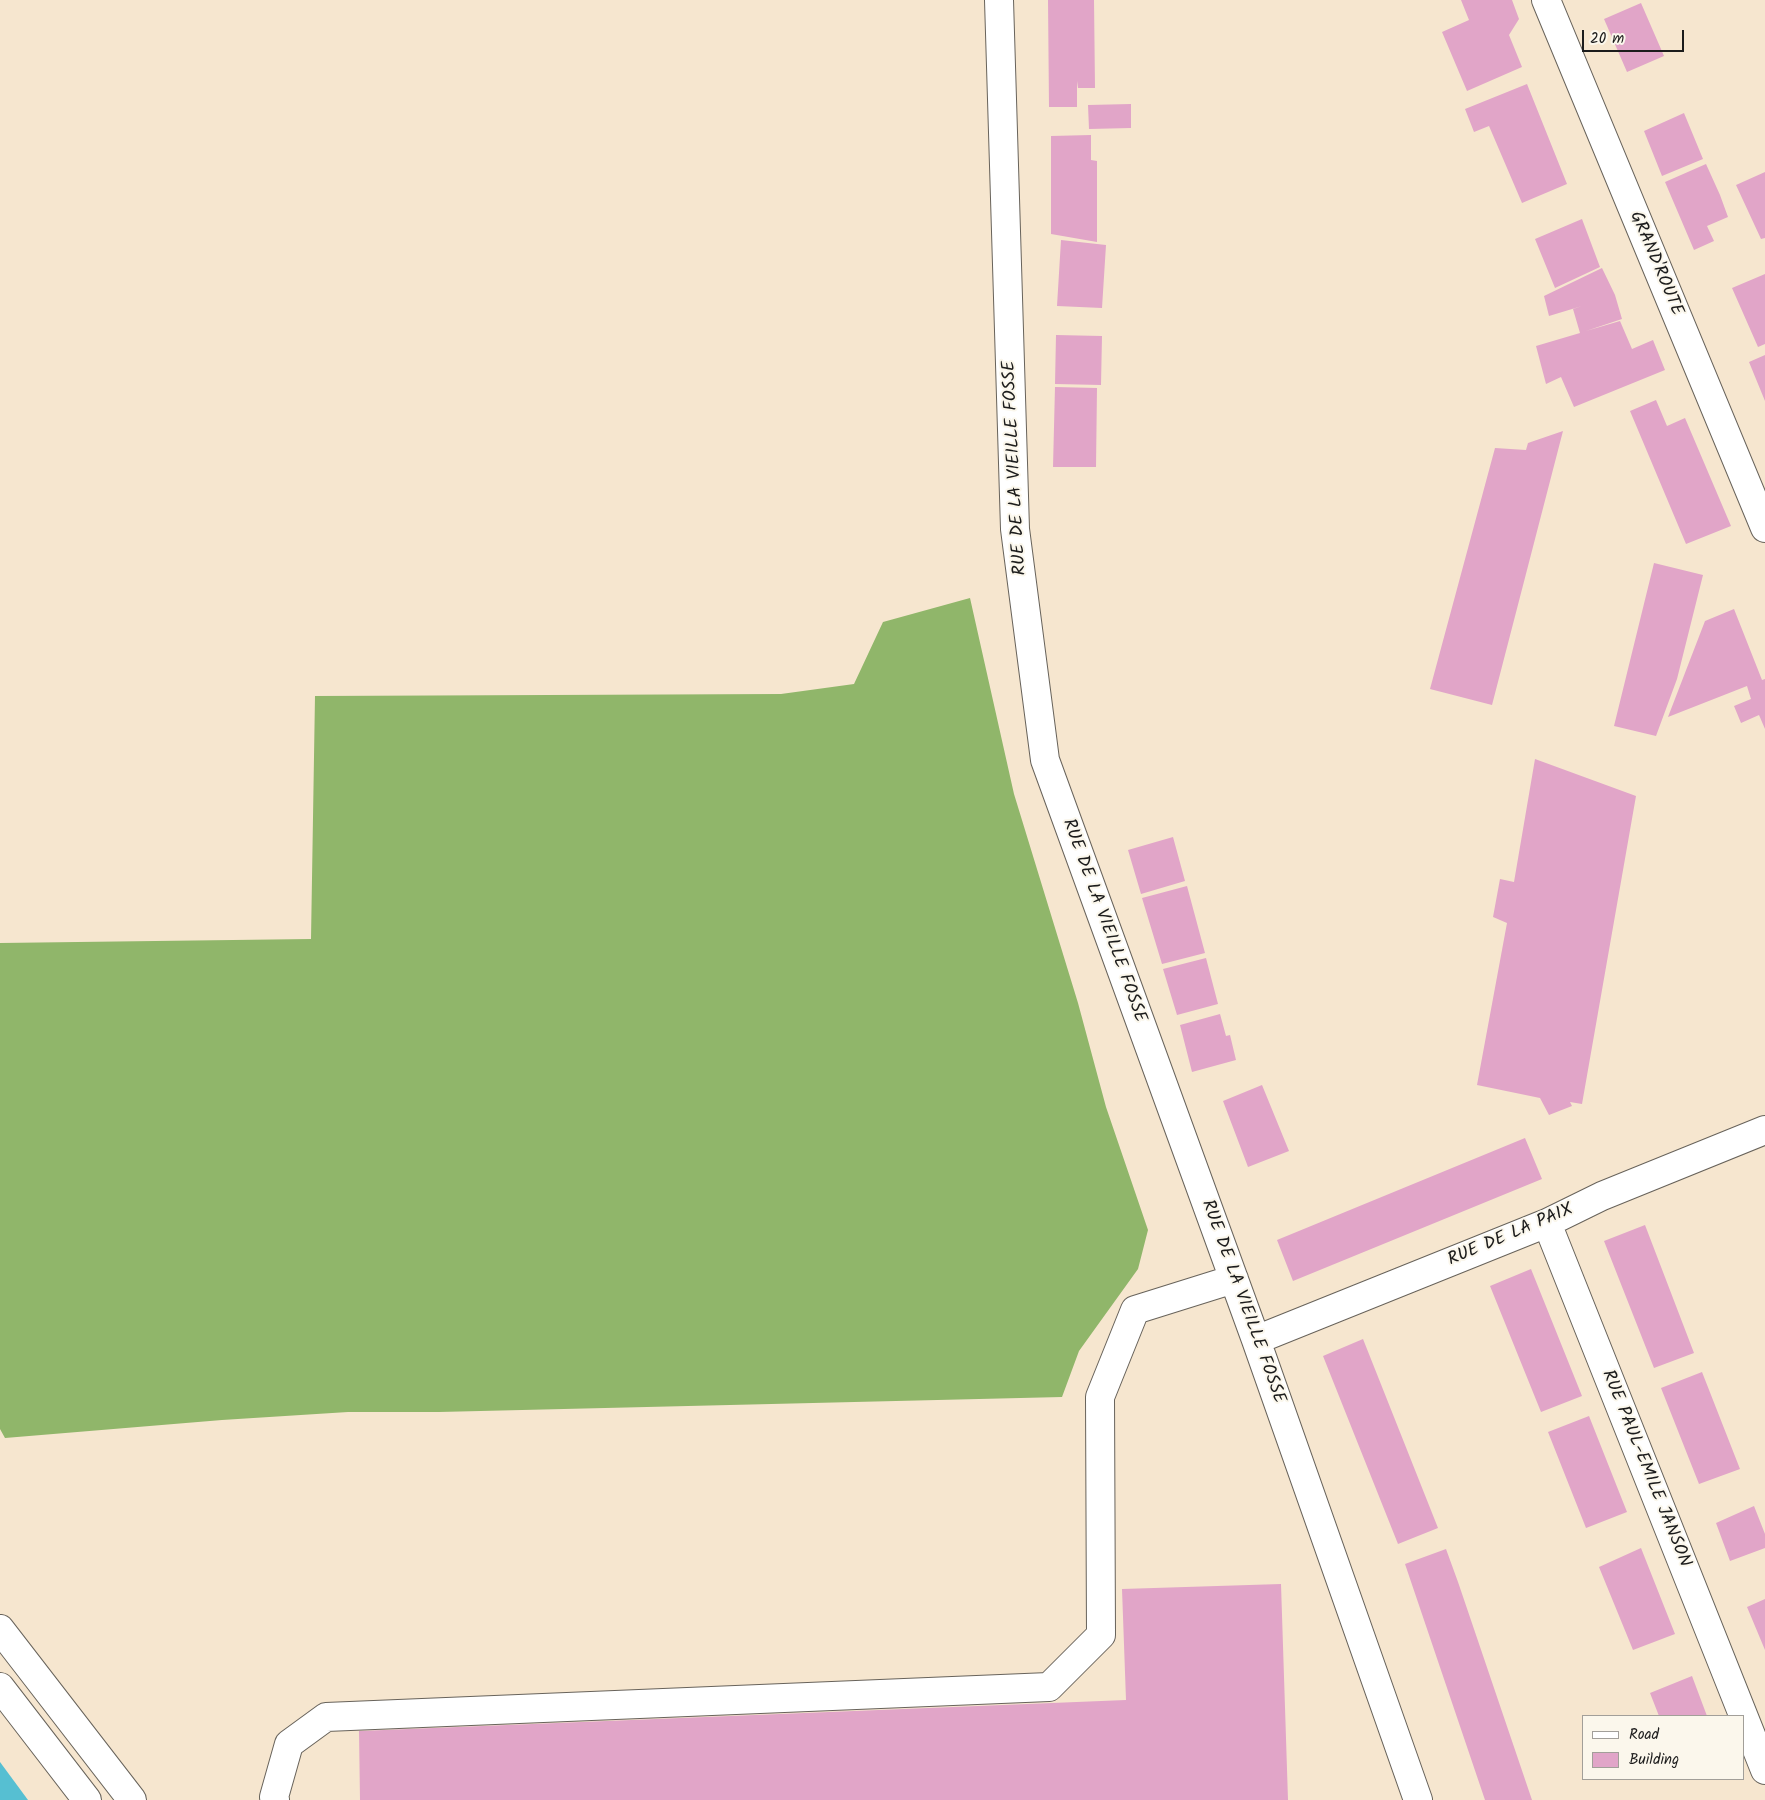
<!DOCTYPE html>
<html>
<head>
<meta charset="utf-8">
<style>
  body { margin:0 }
  #map { position:relative; width:1765px; height:1800px; overflow:hidden; background:#f6e6cf; font-family:Kalam,sans-serif }
  canvas { display:block }
  .legend { position:absolute; left:1582px; top:1715px; width:162px; height:65px; box-sizing:border-box; background:#fbf7ec; border:1px solid #a29f99; margin:0; padding:6px 9px; list-style:none; font-size:15px; color:#1c1c1c }
  .legend li { display:flex; align-items:center; gap:10px; height:25px }
  .legend b { width:25px; border:1px solid #a29f99 }
  .scale { position:absolute; left:1582px; top:30px; width:102px; height:22px; box-sizing:border-box; border:2px solid #1c1c1c; border-top:0; padding-left:6px; font-size:15px; line-height:18px; white-space:nowrap; color:#1c1c1c; -webkit-text-stroke:4px #fbf7ec; paint-order:stroke }
</style>
</head>
<body>
<div id="map">
<canvas width="1765" height="1800"></canvas>
<ul class="legend">
<li><b style="height:6px;background:#fff"></b>Road</li>
<li><b style="height:14px;background:#e1a5c8"></b>Building</li>
</ul>
<div class="scale">20 m</div>
</div>
<script>
const ctx = document.querySelector('canvas').getContext('2d');
ctx.lineJoin = 'round';
function paint(path, color) { ctx.fillStyle = color; ctx.fill(path, 'evenodd'); }
function trace(path, color, width, dash) { ctx.strokeStyle = color; ctx.lineWidth = width; ctx.lineCap = dash ? 'butt' : 'round'; ctx.setLineDash(dash || []); ctx.stroke(path); }
function drawText(font, color, halo, rows, align = 'center') {
  ctx.font = font + ' Kalam,sans-serif'; ctx.lineWidth = 4; ctx.setLineDash([]); ctx.textBaseline = 'middle'; ctx.strokeStyle = halo; ctx.fillStyle = color; for (const [text, x, y, turn = 0] of rows) {
    ctx.save(); ctx.translate(x, y); ctx.rotate((+turn || 0) * Math.PI / 180); ctx.textAlign = isNaN(turn) ? turn : align; if (halo) ctx.strokeText(text, 0, 0); ctx.fillText(text, 0, 0); ctx.restore();
  }
}
const forest = new Path2D(`
  M970,598l44,196 64,209 28,104 42,123 -10,39 -59,82 -17,46 -623,15h-91l-126,8 -217,18 -5,-9v-486l311,-4 4,-243 466,-2 73,-10 29,-62z`);
const water = new Path2D(`
  M0,1762l28,38h-28z`);
const building = new Path2D(`
  M1048,0h46l1,88h-17l-1,-7v26h-28z
  M1461,0h51l7,19 -10,16 13,32 -55,24 -25,-59 27,-12z
  M1641,3l23,53 -37,16 -23,-53z
  M1527,84l40,100 -45,19 -33,-77 -15,6 -9,-23z
  M1131,104v24l-42,1 -1,-24z
  M1684,113l19,46 -41,17 -18,-45z
  M1091,135v25l6,1v81l-46,-8v-98z
  M1706,164l14,31 8,22 -21,9 7,15 -20,9 -29,-68z
  M1765,172v66l-4,1 -25,-54z
  M1582,219l18,48 -45,21 -20,-49z
  M1061,240l45,5 -4,63 -45,-2z
  M1602,268l13,27 7,24 -36,12 34,-10 12,28 21,-9 12,30 -91,37 -13,-30 -15,7 -10,-38 44,-13 -7,-24 9,-3 -33,10 -5,-20z
  M1765,274v70l-7,3 -26,-59z
  M1056,335l46,1 -1,49 -46,-1z
  M1765,355v46l-16,-39z
  M1055,387l42,1 -1,79h-43z
  M1656,400l11,26 18,-8 46,108 -45,18 -56,-133z
  M1563,431l-71,274 -62,-16 65,-241 31,2 2,-7z
  M1654,563l49,12 -26,104 -21,57 -42,-10z
  M1734,609l28,71 3,-1v50l-6,-14 -18,8 -7,-17 17,-7 -4,-13 -79,31 37,-96z
  M1535,759l101,37 -54,308 -12,-2 2,4 -23,9 -9,-17 -63,-13 30,-162 -14,-6 7,-38 14,3z
  M1173,837l12,44 -44,13 -13,-44z
  M1187,886l18,67 -43,11 -20,-66z
  M1206,958l12,46 -41,11 -14,-46z
  M1220,1014l6,22 4,-1 6,25 -44,12 -12,-47z
  M1262,1085l27,66 -41,16 -25,-66z
  M1525,1138l17,41 -249,102 -16,-41z
  M1645,1225l49,128 -40,15 -50,-127z
  M1531,1269l51,127 -41,16 -51,-126z
  M1363,1339l75,189 -40,16 -75,-188z
  M1702,1372l38,97 -41,15 -38,-96z
  M1589,1416l38,96 -41,16 -38,-96z
  M1754,1506l11,28v14l-35,13 -14,-38z
  M1641,1548l34,86 -42,16 -34,-83z
  M1446,1549l12,33 74,218h-47l-80,-236z
  M1281,1584l7,216h-928l-1,-69 767,-31 -4,-111z
  M1765,1599v51l-18,-43z
  M1692,1676l15,40h-48l-9,-23z`);
const minor = new Path2D(`
  M999,0l16,529 30,231 211,580 162,460
  M1546,0l219,528
  M1547,1223l218,547
  M1256,1340l291,-117 55,-27 163,-66
  M275,1800l-1,-3 15,-53 37,-27 723,-30 52,-52 -1,-238 35,-87 99,-31`);
const major = new Path2D(`
  M0,1629l132,171
  M0,1687l87,113`);
const streetNames = [
  ["GRAND'ROUTE",1655,264,67],
  ["RUE DE LA VIEILLE FOSSE",1016,468,-93],
  ["RUE DE LA VIEILLE FOSSE",1103,921,70],
  ["RUE DE LA PAIX",1511,1236,-23],
  ["RUE DE LA VIEILLE FOSSE",1242,1302,70],
  ["RUE PAUL-EMILE JANSON",1645,1469,68]
];
paint(forest, '#90b66a');
paint(water, '#56bfd2');
paint(building, '#e1a5c8');
trace(minor, '#68635b', 30);
trace(major, '#68635b', 30);
trace(minor, '#fff', 28);
trace(major, '#fff', 28);
drawText('18px', '#1c1c1c', '#fbf7ec', streetNames);
</script>
</body>
</html>
